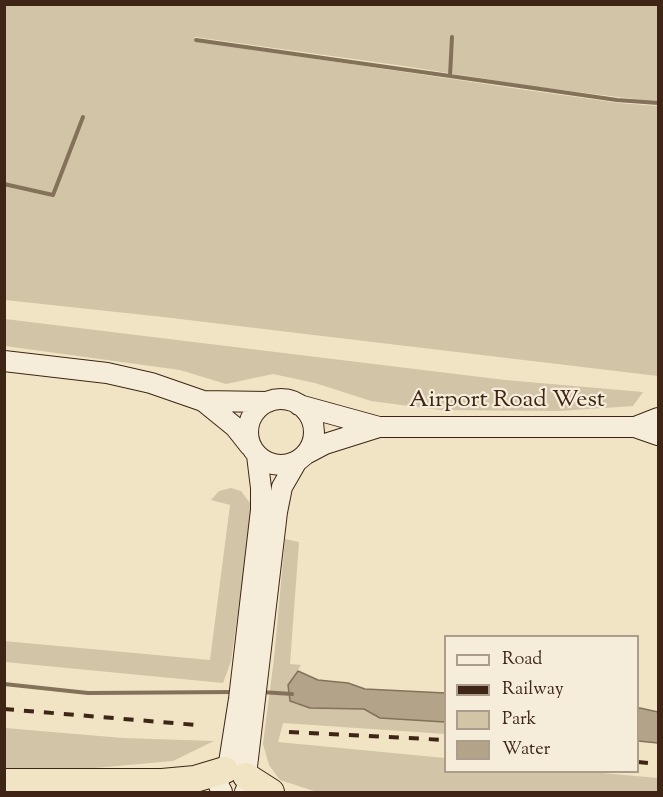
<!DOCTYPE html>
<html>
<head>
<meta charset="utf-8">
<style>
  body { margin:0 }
  #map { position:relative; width:663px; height:797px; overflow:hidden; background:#f0e4c4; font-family:"Sorts Mill Goudy",serif }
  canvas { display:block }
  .frame { position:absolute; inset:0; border:6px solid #3e2515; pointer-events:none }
  .legend { position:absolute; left:444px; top:635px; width:195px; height:138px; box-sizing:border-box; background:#f5edd9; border:2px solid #ac9d8b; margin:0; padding:8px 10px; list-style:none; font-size:18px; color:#3e2515 }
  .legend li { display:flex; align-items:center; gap:12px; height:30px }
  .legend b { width:30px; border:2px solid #ac9d8b }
</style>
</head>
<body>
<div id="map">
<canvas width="663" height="797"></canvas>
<div class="frame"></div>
<ul class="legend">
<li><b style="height:8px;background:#f5edd9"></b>Road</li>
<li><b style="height:8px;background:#3e2515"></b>Railway</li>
<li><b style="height:16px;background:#d2c4a6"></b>Park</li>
<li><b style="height:16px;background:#b3a388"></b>Water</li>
</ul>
</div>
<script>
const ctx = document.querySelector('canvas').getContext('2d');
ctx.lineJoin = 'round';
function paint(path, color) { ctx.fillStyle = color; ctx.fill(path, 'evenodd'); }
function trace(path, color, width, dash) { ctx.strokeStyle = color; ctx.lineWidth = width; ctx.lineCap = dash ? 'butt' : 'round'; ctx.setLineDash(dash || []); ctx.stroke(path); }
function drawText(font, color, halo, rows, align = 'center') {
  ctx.font = font + ' "Sorts Mill Goudy",serif'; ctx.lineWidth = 4.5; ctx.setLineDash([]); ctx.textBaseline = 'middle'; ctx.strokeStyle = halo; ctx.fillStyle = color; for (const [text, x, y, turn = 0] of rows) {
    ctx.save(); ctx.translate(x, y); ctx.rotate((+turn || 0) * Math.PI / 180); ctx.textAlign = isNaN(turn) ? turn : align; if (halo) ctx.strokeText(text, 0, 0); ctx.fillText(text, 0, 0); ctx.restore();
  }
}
const green = new Path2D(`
  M5,4l653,1v97l-128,-16 -126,-20 -209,-29 -1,4 332,49 93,13 39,3v270l-495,-59 -158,-17z
  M5,319l500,61 138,12 -10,14 -74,5 -119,-1 -69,-9 -56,-18 -42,-9 -47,10 -46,-14 -175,-24z
  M231,488l10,3 12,16 -22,154 -8,22 -218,-21 -1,-21 206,19 20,-155 -19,-5 8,-9z
  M285,539l14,3 -9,122 11,1 -13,20 22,23 54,1 16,9 65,4 1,12 -163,-11 -5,19 167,16 1,14h145l67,6v14h-341l-37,-12 -11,-15 -6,-21 11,-85z
  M5,728l118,10 91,3 -41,20 -78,7h-90z`);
const water = new Path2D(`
  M298,671l20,9 30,3 17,6 80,4v29l-65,-4 -16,-9 -54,-1 -20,-7 -2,-16z
  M640,708l18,4v31l-20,-2v-32z`);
const stream = new Path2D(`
  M196,40l254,36 2,-39
  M450,76l167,24 41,3
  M4,184l49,11 30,-78
  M4,684l84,9 147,-1
  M261,692l31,2`);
const secondary = new Path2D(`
  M4,361l103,12 44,10 52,18 65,1
  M248 432a33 33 0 1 1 66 0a33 33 0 1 1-66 0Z
  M203,401l32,26 15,19
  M299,405l80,22h256l23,8
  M635,427l23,-9
  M306,454l19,-10 54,-17
  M228,769l11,-70 22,-189v-22l-4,-33
  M246,775l31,-263 5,-25 15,-26
  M222,792c-18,-30 40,-32 23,0`);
const highway = new Path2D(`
  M246,776l25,16
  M4,782h158l33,-3 30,-9`);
const rail = new Path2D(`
  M4,709l193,16
  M289,732l157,8
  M638,762l20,2`);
const streetNames = [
  ["Airport Road West",507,402]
];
paint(green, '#d2c4a6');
paint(water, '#b3a388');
trace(water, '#84715a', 1.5);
trace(stream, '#84715a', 4);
trace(secondary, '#3e2515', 22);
trace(highway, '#3e2515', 28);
trace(secondary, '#f5edd9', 20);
trace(highway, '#f0e4c4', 26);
trace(rail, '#3e2515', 4, [10, 10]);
drawText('24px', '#3e2515', '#f5edd9', streetNames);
</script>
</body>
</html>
